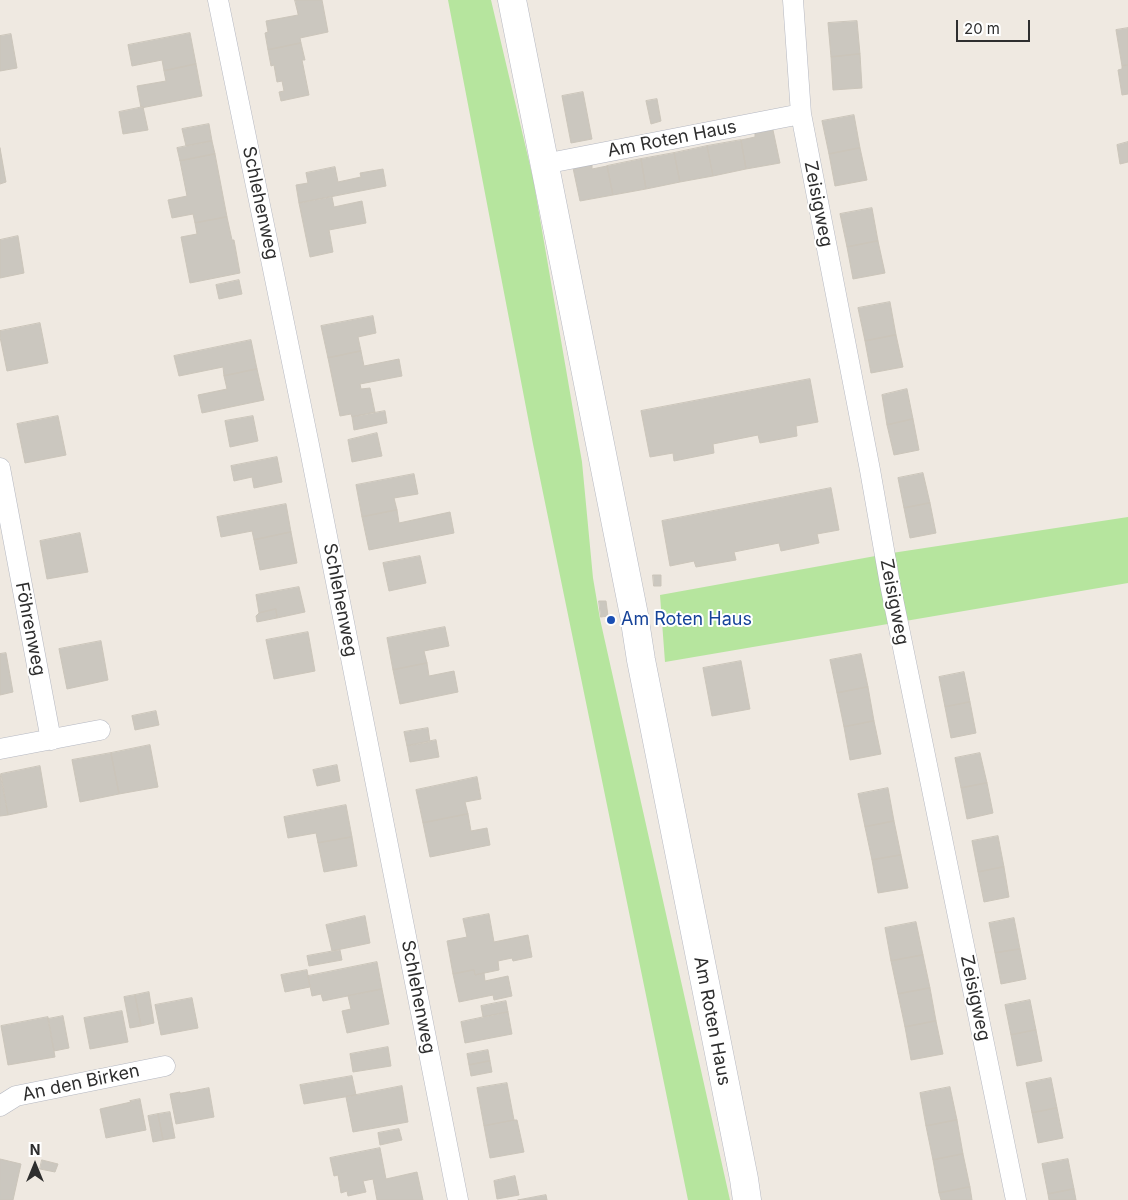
<!DOCTYPE html>
<html>
<head>
<meta charset="utf-8">
<style>
  body { margin:0 }
  #map { position:relative; width:1128px; height:1200px; overflow:hidden; background:#efe9e1; font-family:Inter,sans-serif }
  canvas { display:block }
  .north { position:absolute; left:10px; top:1140px; width:50px; height:50px; -webkit-text-stroke:4px #fff; paint-order:stroke; rotate:0deg; font-size:14px; font-weight:700; line-height:20px; text-align:center; color:#2e2e2e }
  .north::after { content:''; display:block; margin:auto; width:18px; height:22px; background:#2e2e2e; clip-path:polygon(50% 0,100% 100%,50% 72%,0 100%) }
  .scale { position:absolute; left:956px; top:20px; width:74px; height:22px; box-sizing:border-box; border:2px solid #2e2e2e; border-top:0; padding-left:6px; font-size:15px; line-height:18px; white-space:nowrap; color:#2e2e2e; -webkit-text-stroke:4px #fff; paint-order:stroke }
</style>
</head>
<body>
<div id="map">
<canvas width="1128" height="1200"></canvas>
<div class="north">N</div>
<div class="scale">20 m</div>
</div>
<script>
const ctx = document.querySelector('canvas').getContext('2d');
ctx.lineJoin = 'round';
function paint(path, color) { ctx.fillStyle = color; ctx.fill(path, 'evenodd'); }
function trace(path, color, width, dash) { ctx.strokeStyle = color; ctx.lineWidth = width; ctx.lineCap = dash ? 'butt' : 'round'; ctx.setLineDash(dash || []); ctx.stroke(path); }
function drawText(font, color, halo, rows, align = 'center') {
  ctx.font = font + ' Inter,sans-serif'; ctx.lineWidth = 4; ctx.setLineDash([]); ctx.textBaseline = 'middle'; ctx.strokeStyle = halo; ctx.fillStyle = color; for (const [text, x, y, turn = 0] of rows) {
    ctx.save(); ctx.translate(x, y); ctx.rotate((+turn || 0) * Math.PI / 180); ctx.textAlign = isNaN(turn) ? turn : align; if (halo) ctx.strokeText(text, 0, 0); ctx.fillText(text, 0, 0); ctx.restore();
  }
}
const green = new Path2D(`
  M448,0h43l42,178 49,284 11,116 7,41 130,581h-42l-155,-756z
  M1128,517v66l-463,79 -5,-67 232,-42z`);
const building = new Path2D(`
  M295,0h27l6,32 -28,6 1,5 -33,7 -3,-17 3,-1 -2,-11 32,-6z
  M857,21l3,33 -29,3 -3,-34z
  M1128,28v37l-6,1 -6,-36z
  M190,33l6,31 -32,7 -2,-11 -30,6 -4,-21z
  M11,34l6,34 -17,3v-35z
  M301,43l4,17h-3l7,35 -28,6 -2,-9 5,-1 -2,-10 -5,1 -3,-17 -3,1 -3,-16z
  M860,54l2,34 -29,2 -2,-33z
  M196,64l6,32 -61,12 -4,-22 29,-5 -2,-10z
  M1128,65v29l-6,1 -4,-25 4,-1v-3z
  M583,92l9,47 -21,4 -9,-47z
  M657,99l4,22 -10,3 -5,-23z
  M143,107l5,23 -25,4 -4,-22z
  M854,115l6,33 -31,6 -7,-33z
  M209,124l3,17 -26,5 -4,-17z
  M773,130l7,33 -34,6 -5,-29 14,-3v-4z
  M741,140l5,29 -33,7 -6,-30z
  M212,141l3,13 -35,7 -3,-13z
  M1128,142v20l-8,2 -3,-19z
  M707,146l6,30 -33,6 -6,-29z
  M0,148l6,34 -6,2z
  M860,148l7,32 -32,6 -6,-32z
  M674,153l6,29 -34,7 -5,-30z
  M215,154l12,63 -32,6 -2,-9 -21,4 -4,-18 19,-4 -7,-35z
  M641,159l5,30 -33,6 -6,-29z
  M592,164v5l15,-3 6,29 -33,6 -7,-33z
  M335,167l3,15 23,-5 -1,-4 23,-4 3,17 -87,17 -3,-18 12,-2 -2,-10z
  M332,197l2,10 28,-6 4,22 -37,7 4,22 -23,5 -11,-54z
  M872,208l6,33 -31,6 -7,-33z
  M227,217l5,23h2l6,33 -50,10 -9,-46 16,-3 -2,-11z
  M18,236l6,37 -24,5v-38z
  M878,241l7,32 -32,6 -6,-32z
  M239,280l3,14 -23,5 -3,-14z
  M890,302l6,33 -31,6 -7,-33z
  M373,316l3,17 -18,4 3,14 -33,7 -7,-32z
  M40,323l8,40 -41,8 -7,-34v-6z
  M896,335l7,32 -32,6 -6,-32z
  M251,340l6,29 -33,7 -1,-9 -44,9 -5,-20z
  M361,351l3,15 35,-7 3,17 -42,8 1,5 9,-1 5,24 -23,5 -1,-3 -11,2 -12,-58z
  M257,369l7,31 -62,13 -4,-18 29,-6 -3,-13z
  M810,379l8,43 -22,4 1,10 -37,7 -2,-8 -45,9 1,9 -40,8 -1,-8 -23,4 -9,-46z
  M907,389l6,30 -26,6 -5,-30z
  M385,411l2,12 -33,7 -2,-13z
  M58,416l8,39 -41,8 -8,-39z
  M253,416l5,25 -28,6 -5,-26z
  M913,419l6,31 -25,5 -7,-30z
  M377,433l5,23 -30,6 -4,-22z
  M277,457l5,25 -28,6 -2,-11 -18,4 -3,-15z
  M923,473l7,30 -26,5 -6,-30z
  M414,474l4,20 -24,4 3,12 -35,7 -6,-32z
  M831,488l8,42 -22,4 2,9 -38,8 -2,-8 -45,9 2,8 -40,7 -2,-6 -24,5 -8,-45z
  M930,503l6,30 -26,5 -6,-30z
  M286,504l5,28 -37,8 -2,-9 -31,6 -4,-20z
  M397,510l2,13 51,-11 4,21 -85,17 -7,-33z
  M291,532l6,31 -37,7 -6,-30z
  M80,533l8,39 -41,7 -7,-38z
  M420,556l6,27 -37,8 -6,-28z
  M653,575h8v11h-7z
  M299,587l6,25 -28,6 -1,-9 -17,4 -3,-18z
  M599,601h7l2,15 -7,1z
  M276,609l1,9 -20,4 -1,-6 3,-3z
  M445,627l4,19 -25,5 3,12 -34,7 -6,-32z
  M308,632l7,39 -41,8 -8,-39z
  M101,641l7,39 -41,9 -8,-40z
  M6,653l7,39 -13,3v-41z
  M861,654l7,33 -31,6 -7,-33z
  M741,661l9,48 -38,7 -9,-48z
  M427,663l2,13 25,-5 4,21 -58,12 -7,-34z
  M964,672l6,30 -25,5 -6,-30z
  M868,687l6,34 -30,6 -7,-34z
  M970,702l6,31 -25,5 -6,-31z
  M156,711l3,14 -24,5 -3,-14z
  M874,721l7,33 -31,6 -6,-33z
  M428,728l2,14 -23,4 -3,-14z
  M436,740l3,17 -29,5 -3,-16z
  M150,745l8,42 -39,7 -8,-41z
  M111,753l8,41 -39,8 -8,-42z
  M980,753l7,30 -26,5 -6,-30z
  M337,765l3,16 -23,5 -4,-16z
  M40,766l7,41 -39,8 -7,-41z
  M0,774l8,41 -8,1z
  M477,777l4,22 -16,3 3,12 -45,9 -7,-33z
  M987,783l6,30 -26,6 -6,-31z
  M888,788l6,33 -29,6 -7,-33z
  M346,805l6,32 -34,6 -2,-10 -28,5 -4,-21z
  M468,814l3,17 16,-3 3,17 -60,12 -7,-34z
  M894,821l7,34 -29,5 -7,-33z
  M998,836l6,31 -26,5 -6,-31z
  M352,837l5,29 -33,6 -6,-29z
  M901,855l7,33 -30,5 -6,-33z
  M1004,867l5,30 -25,5 -6,-30z
  M489,914l5,28 34,-7 4,22 -19,4 -1,-3 -14,3 1,9 -24,5 -1,-5 -21,4 -6,-33 20,-4 -4,-18z
  M365,916l5,27 -38,8 -6,-26z
  M1014,918l6,31 -25,4 -6,-30z
  M916,922l7,33 -32,6 -6,-33z
  M1020,949l6,30 -25,5 -6,-31z
  M340,950l2,10 -33,6 -2,-10z
  M923,955l7,33 -32,6 -7,-33z
  M377,962l5,27 -59,12 -2,-7 -9,2 -4,-20z
  M307,970l3,17 -25,5 -4,-17z
  M474,970l1,5 9,-2 1,8 23,-5 4,20 -18,4 -1,-5 -34,7 -6,-28z
  M930,988l6,33 -31,6 -7,-33z
  M382,989l7,35 -42,9 -5,-22 9,-2 -3,-13z
  M149,992l5,31 -13,3 -6,-31z
  M135,995l6,31 -11,2 -6,-31z
  M192,998l6,30 -37,7 -6,-30z
  M1030,1000l6,30 -25,5 -6,-30z
  M506,1001l2,11 -25,5 -2,-11z
  M122,1011l6,31 -38,7 -6,-31z
  M508,1012l4,22 -47,9 -4,-21z
  M63,1016l6,32 -15,3 -6,-32z
  M48,1017l7,40 -47,8 -7,-39z
  M936,1021l7,33 -32,6 -6,-33z
  M1036,1030l6,31 -25,5 -6,-31z
  M388,1047l3,19 -38,6 -3,-18z
  M488,1050l2,11 -21,4 -2,-11z
  M490,1061l2,11 -21,4 -2,-11z
  M352,1076l4,19 -52,9 -4,-19z
  M1051,1078l6,30 -25,5 -6,-30z
  M507,1083l7,37 -30,6 -7,-38z
  M402,1086l6,36 -55,10 -7,-35z
  M950,1087l7,33 -31,6 -6,-33z
  M209,1088l5,29 -38,7 -6,-30 10,-2v1z
  M140,1099l6,31 -40,8 -6,-29 31,-7 -1,-1z
  M1057,1108l6,30 -25,5 -6,-30z
  M170,1112l5,26 -12,2 -5,-26z
  M158,1114l5,26 -10,2 -5,-26z
  M514,1120h3l7,32 -34,6 -6,-32z
  M957,1120l6,34 -30,6 -7,-34z
  M399,1129l3,11 -22,5 -2,-12z
  M380,1148l6,31 31,-7 6,28h-46l-4,-21 -10,2 3,11 -18,4 -1,-5 -6,2 -3,-18 -4,1 -4,-18z
  M963,1154l7,33 -31,6 -6,-33z
  M0,1159l21,5 -8,36h-13z
  M1068,1159l6,30 -26,5 -6,-30z
  M42,1160l16,4 -3,8 -15,-3z
  M515,1176l4,19 -22,4 -3,-18z
  M970,1187l2,13h-31l-2,-7z
  M1074,1189l2,11h-27l-1,-6z
  M546,1195l1,5h-29z`);
const street = new Path2D(`
  M218,0l91,445 149,755
  M793,0l8,114 69,356 20,114 126,616
  M544,164l257,-50
  M0,468l51,272
  M0,749l100,-19
  M0,1106l16,-10 149,-30`);
const secondary = new Path2D(`
  M512,0l122,615 7,45 103,519 3,21`);
const markers = [
  [611,620,5,"#1a4fb4"]
];
const streetNames = [
  ["Am Roten Haus",672,139,-11],
  ["Schlehenweg",260,203,78],
  ["Zeisigweg",818,204,79],
  ["Schlehenweg",340,600,79],
  ["Zeisigweg",894,602,79],
  ["Föhrenweg",30,629,79],
  ["Schlehenweg",418,997,79],
  ["Zeisigweg",975,998,78],
  ["Am Roten Haus",712,1021,79],
  ["An den Birken",81,1083,-12]
];
const transitNames = [
  ["Am Roten Haus",621,620]
];
paint(green, '#b6e59e');
paint(building, '#cbc7bf');
trace(building, '#cbc5ba', 1);
trace(street, '#b4b7c1', 21);
trace(secondary, '#b4b7c1', 29);
trace(street, '#fff', 20);
trace(secondary, '#fff', 28);
for (const [x, y, r, color] of markers) { const dot = new Path2D(); dot.arc(x, y, r, 0, 2 * Math.PI); ctx.fillStyle = color; ctx.fill(dot); trace(dot, '#fff', 2); }
drawText('18px', '#2e2e2e', '#fff', streetNames);
drawText('18px', '#164399', '#fff', transitNames, 'left');
</script>
</body>
</html>
